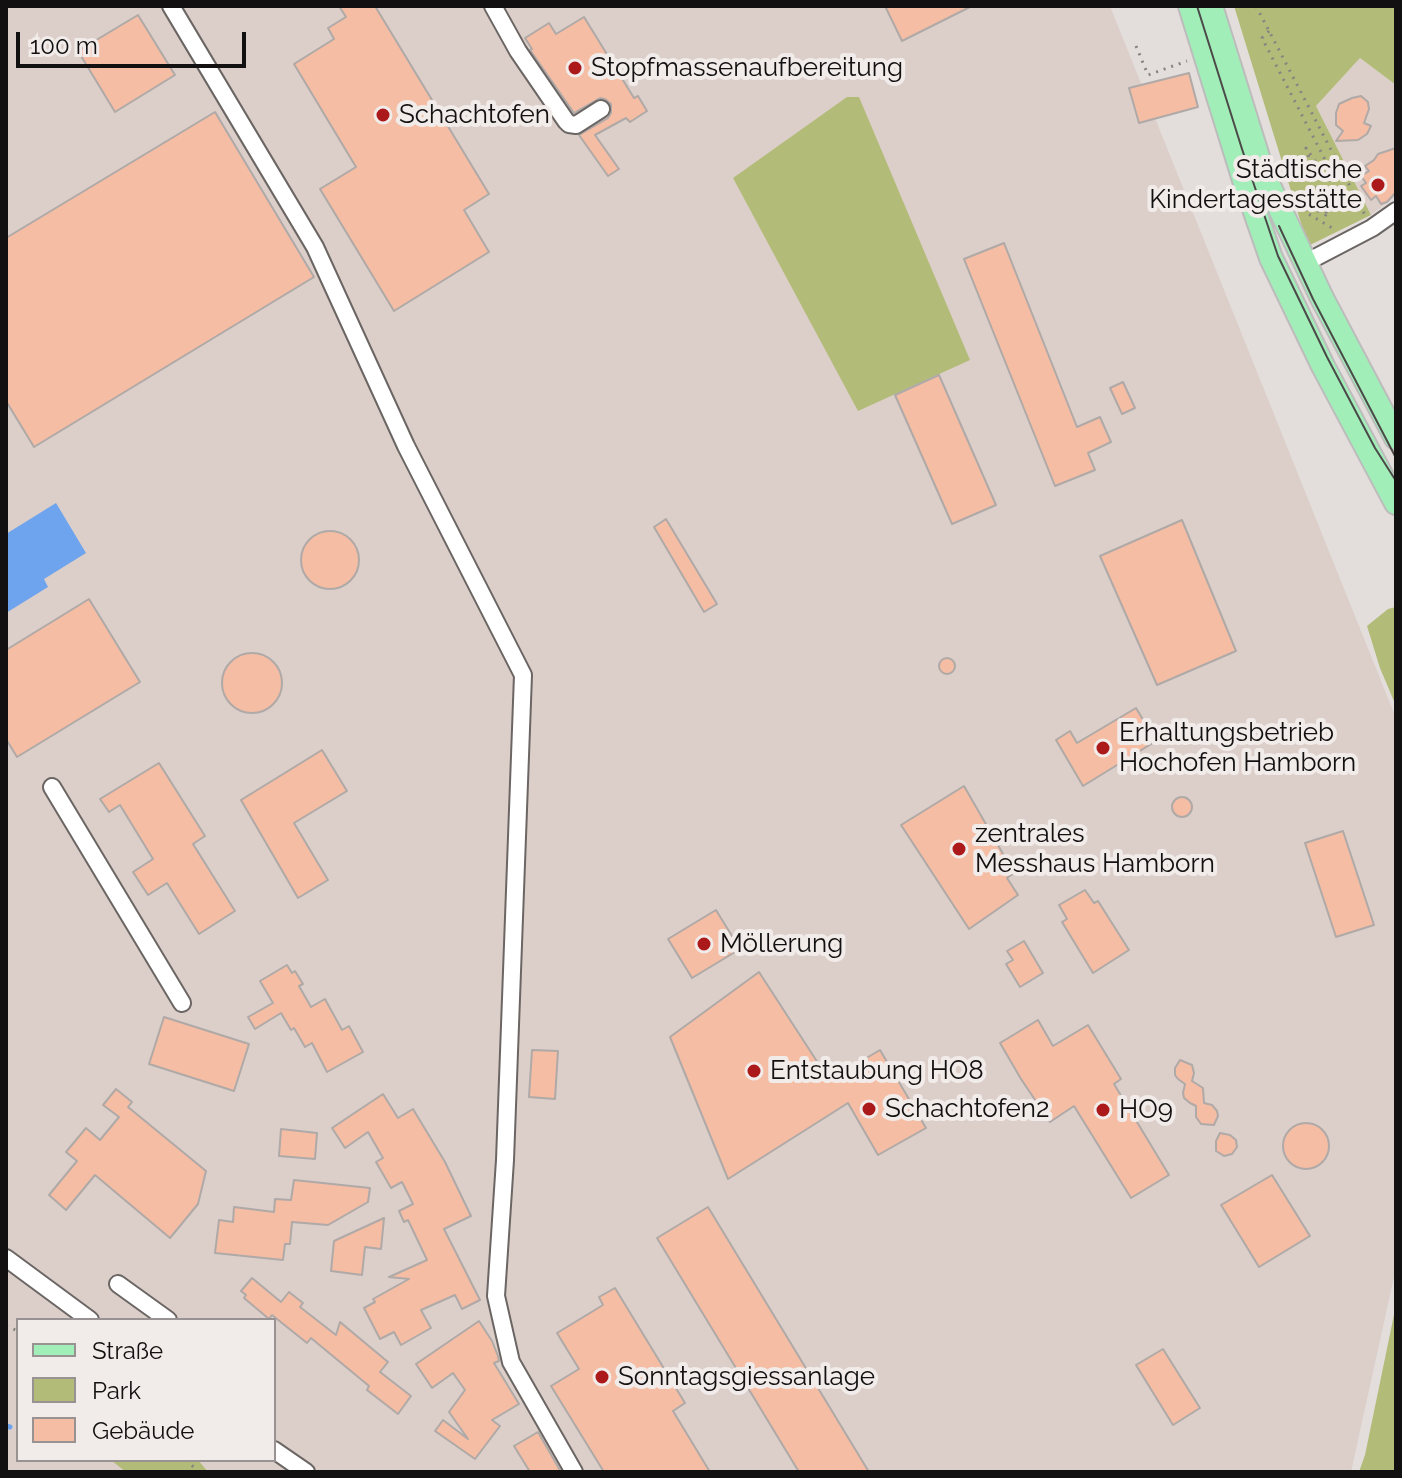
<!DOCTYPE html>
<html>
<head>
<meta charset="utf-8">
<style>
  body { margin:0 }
  #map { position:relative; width:1402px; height:1478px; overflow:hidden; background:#e3dedb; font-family:Raleway,sans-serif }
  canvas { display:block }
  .frame { position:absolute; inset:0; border:8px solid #121010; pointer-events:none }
  .legend { position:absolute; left:16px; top:1318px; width:260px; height:144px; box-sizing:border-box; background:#f1ebe9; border:2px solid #989392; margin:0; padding:10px 14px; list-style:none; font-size:24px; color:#121010 }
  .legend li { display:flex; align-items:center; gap:16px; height:40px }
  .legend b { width:40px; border:2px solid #989392 }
  .scale { position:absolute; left:16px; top:32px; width:230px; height:36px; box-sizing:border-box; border:4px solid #121010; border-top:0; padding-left:10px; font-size:24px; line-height:28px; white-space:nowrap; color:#121010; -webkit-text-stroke:6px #f1ebe9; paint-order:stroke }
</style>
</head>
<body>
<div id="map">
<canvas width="1402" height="1478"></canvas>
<div class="frame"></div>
<ul class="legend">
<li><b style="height:10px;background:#a1eeb9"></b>Straße</li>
<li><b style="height:22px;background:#b3bb78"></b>Park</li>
<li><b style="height:22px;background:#f5bda4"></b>Gebäude</li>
</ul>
<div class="scale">100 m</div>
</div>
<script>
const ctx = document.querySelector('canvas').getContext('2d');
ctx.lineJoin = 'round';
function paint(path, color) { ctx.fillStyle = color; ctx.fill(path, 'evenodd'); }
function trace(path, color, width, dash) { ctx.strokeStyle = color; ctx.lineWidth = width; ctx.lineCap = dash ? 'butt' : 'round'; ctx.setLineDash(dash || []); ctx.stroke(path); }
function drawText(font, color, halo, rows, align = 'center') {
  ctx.font = font + ' Raleway,sans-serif'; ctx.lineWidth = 8; ctx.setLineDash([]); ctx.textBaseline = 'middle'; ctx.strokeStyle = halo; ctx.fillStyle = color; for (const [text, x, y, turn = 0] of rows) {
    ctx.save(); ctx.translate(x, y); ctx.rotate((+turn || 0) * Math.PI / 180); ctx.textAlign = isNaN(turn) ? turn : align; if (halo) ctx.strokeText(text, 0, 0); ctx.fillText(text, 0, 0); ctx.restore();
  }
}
const built = new Path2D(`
  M6,6h1104l286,712v550l-45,204h-1345zM18,1320h256v140h-256z
  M1360,58l36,27v111l-25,19 -55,-109z`);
const green = new Path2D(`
  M1234,6h162v79l-36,-27 -44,48 55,109 -63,31z
  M847,97h12l111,263 -112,51 -125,-233z
  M1396,607v99l-16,-38 -13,-42 21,-17z
  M1396,1305v167h-37l6,-17z
  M111,1460h87l10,12h-82z`);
const water = new Path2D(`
  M56,503l30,50 -42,26 4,8 -42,26v-79z`);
const stream = new Path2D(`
  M6,1426l4,1`);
const building = new Path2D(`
  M339,6h36l114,188 -25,16 25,42 -95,59 -74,-122 36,-22 -62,-103 40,-25 -6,-11 18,-11z
  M885,6h87l-70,35z
  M138,15l37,60 -60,37 -37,-61z
  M584,17l50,81 4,-2 9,15 -17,11 -4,-4 -31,17 24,34 -11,7 -29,-41 29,-17 3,-5v-9l-6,-5 -5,-1 -26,15 -44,-63 2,-1 -7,-11 24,-15 7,11z
  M1189,73l9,34 -59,16 -10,-35z
  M1361,96l7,6 1,7 -5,14 7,3 -4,8 -9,6 -22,1 7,-10 -7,-6v-12l3,-9 13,-6z
  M215,112l99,165 -280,170 -28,-46v-163z
  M1396,148v44l-9,10 -6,2 -5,-8 -5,4 -10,-14 5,-3 -5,-7 8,-5 -4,-5 9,-6 4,-6z
  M1004,243l73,184 23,-10 11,25 -23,11 7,17 -40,16 -91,-227z
  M939,375l57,130 -44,19 -57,-129z
  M1123,382l12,26 -13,6 -12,-26z
  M666,519l51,85 -13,8 -50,-85z
  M1182,520l54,131 -79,34 -57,-129z
  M301 560a29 29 0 1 1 58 0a29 29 0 1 1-58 0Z
  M89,599l51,83 -123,75 -11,-18v-89z
  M222 683a30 30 0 1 1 60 0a30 30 0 1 1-60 0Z
  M939 666a8 8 0 1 1 16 0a8 8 0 1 1-16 0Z
  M1136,708l20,33 -73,45 -27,-46 14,-9 7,12z
  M322,750l25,41 -53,32 34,57 -30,18 -57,-98z
  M159,763l46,73 -12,8 42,67 -36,23 -32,-51 -19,12 -15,-23 20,-13 -33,-54 -11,7 -9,-13z
  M964,786l50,87 -7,5 11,17 -49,34 -68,-104z
  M1172 807a10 10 0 1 1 20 0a10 10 0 1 1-20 0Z
  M1343,831l31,94 -38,12 -31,-94z
  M1085,890l9,13 4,-2 31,49 -36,23 -31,-51 5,-3 -8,-14z
  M716,910l24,39 -48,29 -24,-39z
  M1024,941l19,32 -23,14 -14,-23 7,-4 -6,-9z
  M287,965l5,8 3,-2 8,13 -4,2 12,21 14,-8 17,31 7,-4 14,26 -36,20 -15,-29 -7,4 -11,-19 -3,2 -10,-17 -26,16 -7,-12 25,-14 -13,-22z
  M759,972l70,108 51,-30 46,78 -48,27 -30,-52 -120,76 -58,-142z
  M164,1017l85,27 -15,47 -85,-27z
  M1038,1020l15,26 35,-21 33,54 -7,5 55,91 -38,23 -57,-92 -24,16 -29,-43 -21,-36z
  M532,1050l26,1 -3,48 -26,-2z
  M1180,1060l12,5 2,8 -2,8 11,7 1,15 8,2 5,6 1,5 -4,9 -13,-1 -5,-7v-11l-6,-3 -6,-5 -1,-5 2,-9 -7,-5 -3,-4v-7z
  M116,1089l16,13 -4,5 78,64 -8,33 -28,34 -75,-63 -29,35 -17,-15 28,-34 -11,-9 20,-24 14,12 19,-23 -16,-12z
  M383,1094l15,24 15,-9 32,53 26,54 -27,13 36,71 -18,9 -7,-14 -34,15 10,18 -30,17 -7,-13 -14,7 -16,-31 11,-6 -2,-3 36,-20 -20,-2 38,-17 -19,-40 -4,2 -5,-11 14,-7 -11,-22 -11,6 -15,-26 7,-4 -15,-26 -23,16 -13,-20z
  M1283 1146a23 23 0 1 1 46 0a23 23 0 1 1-46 0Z
  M281,1129l36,4 -2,26 -36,-3z
  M1220,1133l10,2 6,5 1,7 -5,7 -8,2 -8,-5v-10z
  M1272,1175l38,61 -51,31 -38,-62z
  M294,1180l76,8 -2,14 -40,23 -36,-3 -2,22h-5l-2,16 -68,-7 4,-33 14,2 1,-15 40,5 1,-13 16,1z
  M708,1207l161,265h-70l-142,-234z
  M384,1218l-3,31 -16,-2 -3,28 -31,-4 3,-30z
  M252,1278l29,24 8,-10 14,11 -3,4 36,28 4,-13 48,40 -8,10 31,24 -13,18 -31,-24 2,-4 -58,-48 -4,5 -35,-28 -3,4 -25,-21 2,-3 -5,-4z
  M615,1288l70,115 -12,8 37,61h-106l-53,-86 28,-17 -22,-36 46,-28 -4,-8z
  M479,1321l13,20 6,15 1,5 -5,2 25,41 -27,16 8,6 -25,33 -40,-28 8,-11 25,19 -19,-27 16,-22 -12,-17 -21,15 -16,-24z
  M1163,1349l37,59 -27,17 -37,-60z
  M538,1432l23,40h-31l-16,-26z`);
const path = new Path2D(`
  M1256,6l109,209
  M1269,31l-7,7 73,141c6,17 2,23 -9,36l-18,-9 -3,6 29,17
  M1136,46l12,29 39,-14
  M1317,188l-11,-40 23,33 -3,34
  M6,1326l12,5
  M186,1460l13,12`);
const minor = new Path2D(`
  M171,6l144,241 91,199 117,229 -18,485 -9,136 15,66 63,110
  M493,6l25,45 48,70 3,3 7,1 25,-16
  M1305,263l67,-35 24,-17
  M52,787l130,216
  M6,1258l84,62
  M118,1284l50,36
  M274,1450l32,22`);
const major = new Path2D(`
  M1190,6l53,171 28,81 52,108 73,137
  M1211,6l52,167 59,125 74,140`);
const tram = new Path2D(`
  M1197,6l45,143 36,107 49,101 48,91 21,33
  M1279,226l34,73 83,159`);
const markers = [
  [575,68,8,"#ac191a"],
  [383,115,8,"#ac191a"],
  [1378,185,8,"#ac191a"],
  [1103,748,8,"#ac191a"],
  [959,849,8,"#ac191a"],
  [704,944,8,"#ac191a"],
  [754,1071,8,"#ac191a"],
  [869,1109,8,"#ac191a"],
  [1103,1110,8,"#ac191a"],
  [602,1377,8,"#ac191a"]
];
const poiNames = [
  ["Stopfmassenaufbereitung",591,68],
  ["Schachtofen",399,115],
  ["Städtische",1362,170,"right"],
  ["Kindertagesstätte",1362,200,"right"],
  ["Erhaltungsbetrieb",1119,733],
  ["Hochofen Hamborn",1119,763],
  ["zentrales",975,834],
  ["Messhaus Hamborn",975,864],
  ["Möllerung",720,944],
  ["Entstaubung HO8",770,1071],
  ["Schachtofen2",885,1109],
  ["HO9",1119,1110],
  ["Sonntagsgiessanlage",618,1377]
];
paint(built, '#dccfc9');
paint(green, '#b3bb78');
paint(water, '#6ea4ed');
trace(stream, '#6ea4ed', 5);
paint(building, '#f5bda4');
trace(building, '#afa9a7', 2);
trace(minor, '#6b6664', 20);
trace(major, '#bdbcbc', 26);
trace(path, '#878482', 3, [2, 6]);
trace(minor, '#fff', 16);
trace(major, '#a1eeb9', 22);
trace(tram, '#4c4a49', 2);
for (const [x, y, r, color] of markers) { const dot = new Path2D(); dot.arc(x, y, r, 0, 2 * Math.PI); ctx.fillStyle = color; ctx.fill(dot); trace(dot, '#f1ebe9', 3); }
drawText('26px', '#121010', '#f1ebe9', poiNames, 'left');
</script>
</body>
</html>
